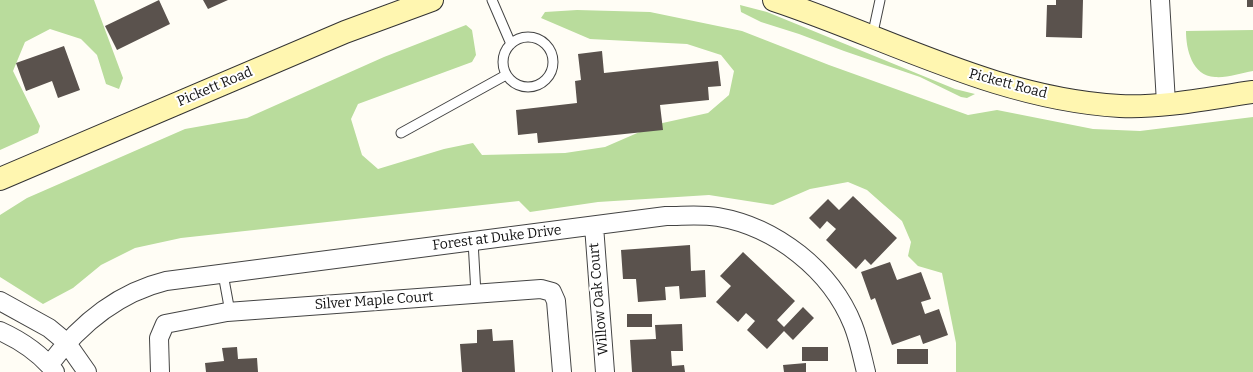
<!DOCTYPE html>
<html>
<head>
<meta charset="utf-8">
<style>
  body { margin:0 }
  canvas { display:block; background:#fffdf5 }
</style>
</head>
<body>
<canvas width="1253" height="372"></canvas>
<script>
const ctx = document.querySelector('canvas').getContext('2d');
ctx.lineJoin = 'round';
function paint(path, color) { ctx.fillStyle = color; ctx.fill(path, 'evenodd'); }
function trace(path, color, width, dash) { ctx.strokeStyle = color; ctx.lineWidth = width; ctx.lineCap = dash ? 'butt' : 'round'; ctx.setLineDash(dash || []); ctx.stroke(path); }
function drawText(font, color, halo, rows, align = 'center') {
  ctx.font = font + ' Bitter,serif'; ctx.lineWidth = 4; ctx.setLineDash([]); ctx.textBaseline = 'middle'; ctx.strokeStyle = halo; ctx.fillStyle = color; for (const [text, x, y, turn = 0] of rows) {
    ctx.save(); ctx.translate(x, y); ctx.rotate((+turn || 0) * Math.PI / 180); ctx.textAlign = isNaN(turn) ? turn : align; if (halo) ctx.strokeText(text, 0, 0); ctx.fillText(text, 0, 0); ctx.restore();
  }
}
const forest = new Path2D(`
  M0,0h94l29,78 -4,11 -13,-5 -9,-29 -16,-16 -31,-10 -25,13 -12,29 27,55 -2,7 -38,17z
  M740,5l27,7 188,77 20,5 -8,4 -6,-1 -41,-20 -76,-26 -45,-17 -38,-12 -20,-10z
  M577,10l73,2 92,19 87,34 139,50 29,-5 96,19 47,2 113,-14v255h-297v-29l-14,-70 -24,-7 -10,-10 3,-14 -9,-21 -35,-31 -19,-8 -38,7 -37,16 -64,-10 -111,7 -68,10 -11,-11 -338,37 -46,10 -34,17 -28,23 -30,16 -43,-27v-62l27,-17 158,-69 62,-11 137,-61 82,-32 6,5 4,25 -4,7 -114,42 -7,15 11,36 16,14 66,-20 29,-6 9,12 83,-2 40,-6 53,-23 50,-11 21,-18 5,-24 -13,-16 -34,-11 -97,-5 -49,-21 4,-6z
  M1253,30v41c-12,2 -26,7 -38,6 -23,-1 -29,-28 -29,-46z`);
const building = new Path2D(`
  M159,0l11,24 -53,26 -12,-24z
  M203,0h25l-20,9z
  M1056,0h27l-1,38 -36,-1 1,-32h9z
  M1247,0h6v7h-6z
  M64,46l16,44 -22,8 -6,-17 -26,10 -10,-28z
  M602,51l2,22 114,-12 3,25 -13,1 1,13 -49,5 3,25 -125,13 -1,-10 -19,2 -2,-25 61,-7 -2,-22 6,-1 -3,-26z
  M853,196l44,42 -26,27 -6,-6 -9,10 -30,-29 10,-11 -9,-8 -7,8 -11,-11 19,-19 11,11z
  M690,245l1,26 14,-1 1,27 -26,2 -1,-13 -14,1 1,13 -28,2 -2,-23h-13l-2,-29z
  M743,252l52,49 -18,19 7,7 19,-20 11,11 -21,22 -9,-9 -17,18 -20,-19 8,-9 -9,-8 -8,9 -22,-20 15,-16 -11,-10z
  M890,262l7,18 24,-8 10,27 -10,3 4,12 14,-5 9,26 -25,9 -3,-9 -28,10 -17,-47 -4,2 -10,-28z
  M627,314h25v13h-25z
  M682,324l1,27h-12l1,15 12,-1 1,7h-53l-2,-32 26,-1 -1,-14z
  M492,329l1,12 20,-1 2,32h-53l-2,-28 17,-1v-13z
  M237,347l1,12 19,-1 1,14h-52l-1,-9 19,-2 -2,-13z
  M802,347h26v14h-26z
  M897,349h31v15h-31z
  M806,363v9h-22l-1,-7z`);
const lane = new Path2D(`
  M492,0l19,44
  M503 62a25 25 0 1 1 50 0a25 25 0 1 1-50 0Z
  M872,37l8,-37
  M401,133l105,-58
  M473,241l3,53
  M223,274l7,38`);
const street = new Path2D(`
  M1160,0l6,103
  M594,226l11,146
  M0,301l49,27 17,14 21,30
  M0,331c22,10 40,22 55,41
  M49,365c30,-40 68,-72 117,-84l500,-65c18,0 35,-2 52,1 58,10 113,53 135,108 6,15 9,31 13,47
  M160,372l-1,-34 6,-14 62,-12 314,-23 11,3 4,9 6,71`);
const secondary = new Path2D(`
  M774,0c115,38 223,99 346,106 44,2 90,-8 133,-14
  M0,179l345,-147 87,-32`);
const streetNames = [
  ["Pickett Road",1008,84,15],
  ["Pickett Road",215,87,-23],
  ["Forest at Duke Drive",497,238,-7],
  ["Willow Oak Court",599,299,-95],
  ["Silver Maple Court",374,301,-4]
];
paint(forest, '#b9dc9c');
paint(building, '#5a524d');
trace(lane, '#444', 11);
trace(street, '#444', 20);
trace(secondary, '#333', 24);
trace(lane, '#fff', 9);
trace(street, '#fff', 18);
trace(secondary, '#fff6b0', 22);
drawText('14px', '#111', '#fff', streetNames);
</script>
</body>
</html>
